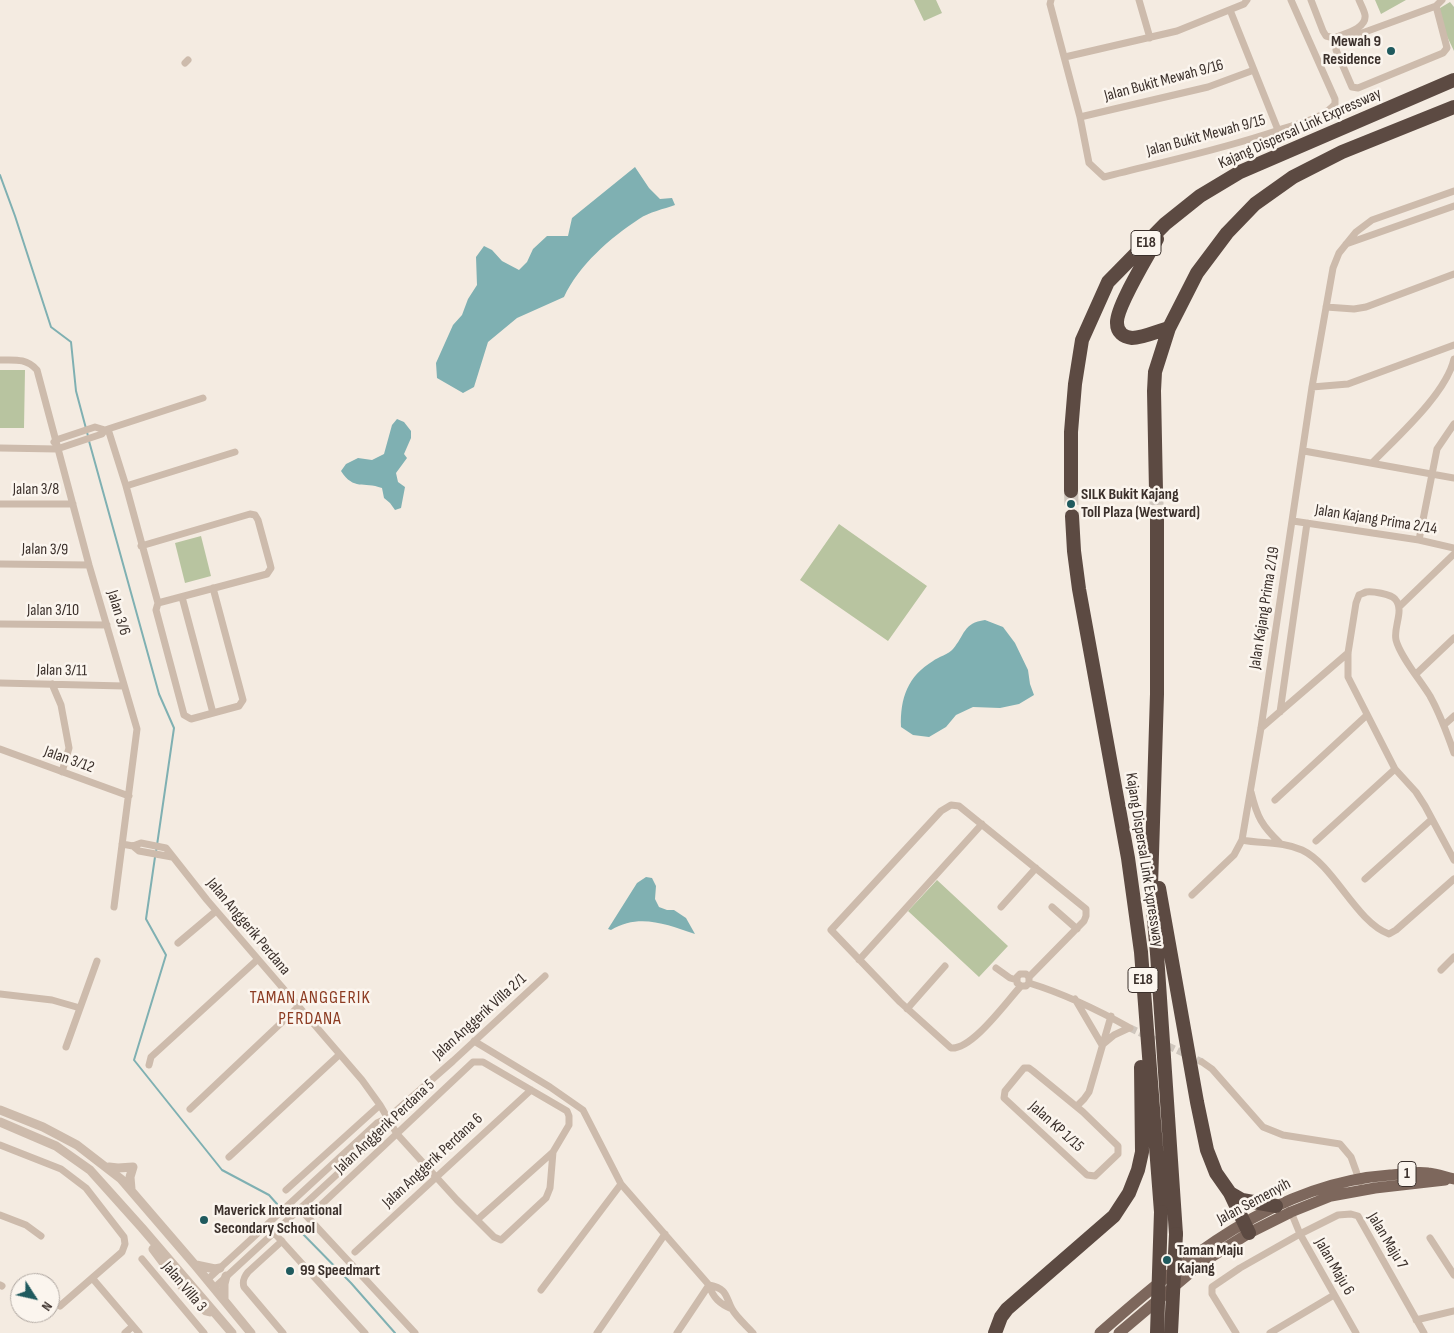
<!DOCTYPE html>
<html>
<head>
<meta charset="utf-8">
<style>
  body { margin:0 }
  #map { position:relative; width:1454px; height:1333px; overflow:hidden; background:#f4ebe1; font-family:"Sofia Sans Condensed",sans-serif }
  canvas { display:block }
  .north { position:absolute; left:10px; top:1273px; width:50px; height:50px; box-sizing:border-box; background:#fbf5ee; border:1px solid #aea6a0; border-radius:50%; rotate:125deg; font-size:14px; font-weight:700; line-height:20px; text-align:center; color:#3b302b }
  .north::after { content:''; display:block; margin:auto; width:18px; height:22px; background:#1f5a5e; clip-path:polygon(50% 0,100% 100%,50% 72%,0 100%) }
</style>
</head>
<body>
<div id="map">
<canvas width="1454" height="1333"></canvas>
<div class="north">N</div>
</div>
<script>
const ctx = document.querySelector('canvas').getContext('2d');
ctx.lineJoin = 'round';
function paint(path, color) { ctx.fillStyle = color; ctx.fill(path, 'evenodd'); }
function trace(path, color, width, dash) { ctx.strokeStyle = color; ctx.lineWidth = width; ctx.lineCap = dash ? 'butt' : 'round'; ctx.setLineDash(dash || []); ctx.stroke(path); }
function drawText(font, color, halo, rows, align = 'center') {
  ctx.font = font + ' "Sofia Sans Condensed",sans-serif'; ctx.lineWidth = 5; ctx.setLineDash([]); ctx.textBaseline = 'middle'; ctx.strokeStyle = halo; ctx.fillStyle = color; for (const [text, x, y, turn = 0] of rows) {
    ctx.save(); ctx.translate(x, y); ctx.rotate((+turn || 0) * Math.PI / 180); ctx.textAlign = isNaN(turn) ? turn : align; if (halo) ctx.strokeText(text, 0, 0); ctx.fillText(text, 0, 0); ctx.restore();
  }
}
const green = new Path2D(`
  M914,0h22l6,13 -18,8z
  M1375,0h31l-25,14z
  M1450,2l4,5v44l-19,-40z
  M0,370h25l-1,58h-24z
  M839,524l88,62 -39,55 -88,-61z
  M201,536l10,40 -26,7 -10,-40z
  M937,880l71,66 -29,31 -71,-66z`);
const water = new Path2D(`
  M635,167l14,21 11,11 12,-1 3,7c-11,4 -26,7 -36,14 -29,19 -60,46 -75,78l-47,21 -29,24 -14,45 -11,6 -26,-15 -1,-15 17,-38 9,-10 6,-16 9,-14 -1,-28 8,-11 8,4 10,11 17,9 8,-8 6,-13 14,-13h21l4,-18z
  M397,419l7,3 7,9v7l-7,16 3,4 -11,15 2,9 7,5 -4,21 -6,2 -5,-7 -6,-5 -2,-10c-19,-7 -28,3 -41,-17l5,-7 12,-6 14,2 12,-6 8,-29z
  M985,620l18,7 12,16 13,27 2,14 4,11 -15,9 -19,4 -27,-1 -17,8 -10,12 -17,10 -16,-2 -12,-8c-1,-29 7,-51 32,-66 5,-4 16,-7 20,-12 12,-14 10,-26 32,-29z
  M646,877l6,1 4,8 -1,13 4,8 8,3h7l12,8 9,16c-29,-10 -56,-21 -84,-4l-3,-1 29,-46z`);
const stream = new Path2D(`
  M0,175l15,41 36,111 20,15 5,49 12,45
  M89,441l70,253 15,34 -18,124
  M155,857l-9,62 20,36 -32,105 88,110 47,25 8,9
  M297,1228l54,55 44,50`);
const minorTunnel = new Path2D(`
  M1130,1028l72,34`);
const motorwayTunnel = new Path2D(`
  M1071,491l1,25
  M1156,491l1,24`);
const minor = new Path2D(`
  M1051,0l-1,4 30,113 9,46 15,14c58,-15 116,-27 172,-46 19,-7 46,-11 59,-27v-5l-44,-99
  M1139,0l11,38
  M1311,0l12,31 3,5 8,2c9,-4 33,-9 31,-23 -1,-5 -4,-10 -6,-15
  M1436,6l11,42 -4,5 -85,35 -6,-1 -16,-37 1,-5 6,-5 93,-34 6,-6
  M1230,10l48,120
  M1065,57l112,-26 67,-27 3,-4
  M185,63l3,-3
  M1080,117l128,-30 46,-17
  M1346,244l108,-38
  M1326,307l28,2 12,-2 88,-33
  M0,360c15,0 26,-2 37,10l52,195 48,164 -23,178
  M1312,387l36,-3 106,-39
  M108,429l18,57 32,117 -2,7 28,105 7,4 48,-13 4,-6 -30,-112
  M54,442l2,-2 39,-13 10,3
  M0,448l57,1 45,-15 3,-4 98,-32
  M1304,451l150,27
  M1372,463c25,-26 74,-69 82,-104
  M126,486l109,-34
  M0,504h73
  M1293,521l126,19 35,8
  M1419,540l18,-91 17,-25
  M141,546l109,-32 5,1 3,5 12,44 1,4 -4,6 -109,29
  M0,564l89,1
  M182,597l31,116
  M1399,607l55,-53
  M0,624l107,1
  M1416,674l38,-36
  M0,683l124,3
  M52,684l9,21 8,43 -7,24
  M1280,712l27,-189
  M1444,725l10,-9
  M1261,728l87,-75
  M0,749l129,47
  M1454,753c-7,-20 -14,-39 -24,-57 -10,-16 -30,-40 -34,-56 -3,-13 9,-30 -1,-41 -4,-5 -23,-8 -29,-7 -2,1 -5,2 -7,3l-3,8 -8,50v24l47,92 21,23 9,14 29,54
  M1251,792c6,25 11,34 29,51
  M1275,800l92,-85
  M1242,840c20,4 40,1 60,10 32,15 54,72 87,84l7,-4 58,-51
  M1316,841l79,-72
  M122,844l11,2 8,-3 25,5 41,52 155,180 18,25 17,29 60,66 37,37 7,3 45,-42 4,-10 3,-36 16,-27v-9l-2,-5 -84,-49h-10l-152,143 -1,9
  M133,846l6,5 33,6
  M1365,879l67,-60
  M1192,895l42,-40 8,-15 19,-112 51,-341 21,-119 6,-15 17,-21 16,-12 82,-29
  M1001,907l35,-39
  M1052,907l25,22
  M178,943l38,-32
  M859,960l123,-136
  M996,968l14,10 7,2
  M1441,970l13,-13
  M1029,983v-6l-3,-3h-6l-3,3v6l4,3h5l3,-3c36,11 69,27 101,45
  M1021,986c-15,16 -49,64 -70,62l-51,-46 -69,-72 110,-119 10,-6 8,1 127,103v7l-2,5 -55,56
  M0,994l52,6 28,8
  M1075,999l27,46
  M907,1009l38,-43
  M474,1041l76,46 33,23 38,74 88,101c4,13 11,19 23,24
  M1102,1045l12,-10 15,-7
  M66,1047l31,-86
  M1202,1062l10,7 51,58 20,8 57,9 11,13 9,25
  M149,1065l2,-8 106,-97
  M1024,1068h5l4,3 50,41 35,34v8l-23,22 -8,-1 -83,-77 1,-7z
  M1077,1106l7,-7 5,-7 22,-76
  M190,1109l108,-102
  M0,1145l61,24 25,19 38,49 1,7 -3,8 -62,54
  M229,1157l110,-102
  M286,1190l94,-85
  M300,1209l115,124
  M1291,1212l9,22 56,99
  M0,1215l26,10 15,11
  M477,1220l76,-68
  M267,1225l98,108
  M1430,1238l24,37
  M282,1241l-34,31c-4,5 -6,9 -4,15l39,46
  M355,1252l176,-162
  M142,1259l62,74
  M93,1279l46,54
  M207,1280l170,-157 11,-5 65,-57 92,-85
  M0,1285l2,1
  M709,1285c19,4 16,11 23,24 5,9 15,17 21,24
  M214,1288l171,-158 3,-12
  M541,1290l80,-106
  M1416,1320l38,-9
  M125,1333l8,-7
  M597,1333l68,-99
  M677,1333l32,-48
  M1236,1333l-24,-39v-7l28,-19 60,-34 38,-19 13,-1 7,2 66,117
  M1270,1333l64,-38`);
const tertiary = new Path2D(`
  M0,1110l43,17 34,18 44,34 74,86 56,68
  M0,1122l56,24 34,24 52,58 90,105
  M109,1167l9,1 15,-1 -3,10 1,12
  M153,1249l24,32 29,30 4,1
  M196,1265l19,4 5,-1
  M224,1300v-16l2,-8`);
const primary = new Path2D(`
  M1100,1333c83,-73 175,-150 290,-158 12,-1 26,-4 38,-2 9,1 17,4 26,6
  M1119,1333l84,-71 46,-29 42,-21 40,-16 44,-8 70,-8`);
const motorway = new Path2D(`
  M1157,239c-9,17 -41,68 -40,84 0,9 6,14 15,15 11,0 26,-7 37,-10
  M1071,491v-59l4,-48 7,-44 26,-58 57,-58 35,-28 40,-24 214,-92
  M1156,491l-2,-100 1,-19 14,-44 28,-55 30,-40 28,-29 38,-27 49,-25 112,-45
  M1157,515v179l-6,192 6,68 19,280
  M1072,516l2,35 5,38 49,269 13,94 20,260
  M1159,888l38,214 10,48 9,23 14,20 19,40
  M1230,1193l12,7 34,6
  M995,1333l6,-16 6,-8 107,-93 15,-23 9,-23 4,-18 -1,-85`);
const motorwayBridge = new Path2D(`
  M1157,1333l4,-121
  M1171,1333l5,-99`);
const markers = [
  [1391,51,5,"#1f5a5e"],
  [1071,504,5,"#1f5a5e"],
  [204,1220,5,"#1f5a5e"],
  [1167,1260,5,"#1f5a5e"],
  [290,1271,5,"#1f5a5e"]
];
const shields = [
  [1146,243,30],
  [1143,980,30],
  [1407,1174,18]
];
const shieldNames = [
  ["E18",1146,243],
  ["E18",1143,980],
  ["1",1407,1174]
];
const poiNames = [
  ["Mewah 9",1381,42,"right"],
  ["Residence",1381,60,"right"],
  ["SILK Bukit Kajang",1081,495],
  ["Toll Plaza (Westward)",1081,513],
  ["Maverick International",214,1211],
  ["Secondary School",214,1229],
  ["Taman Maju",1177,1251],
  ["Kajang",1177,1269],
  ["99 Speedmart",300,1271]
];
const streetNames = [
  ["Jalan Bukit Mewah 9/16",1164,81,-15],
  ["Kajang Dispersal Link Expressway",1300,129,-24],
  ["Jalan Bukit Mewah 9/15",1206,136,-15],
  ["Jalan 3/8",36,490],
  ["Jalan Kajang Prima 2/14",1376,520,9],
  ["Jalan 3/9",45,550,1],
  ["Jalan Kajang Prima 2/19",1265,608,-81],
  ["Jalan 3/10",53,611],
  ["Jalan 3/6",118,613,73],
  ["Jalan 3/11",62,671,1],
  ["Jalan 3/12",69,760,20],
  ["Kajang Dispersal Link Expressway",1144,860,81],
  ["Jalan Anggerik Perdana",248,927,50],
  ["Jalan Anggerik Villa 2/1",480,1017,-42],
  ["Jalan Anggerik Perdana 5",385,1127,-43],
  ["Jalan KP 1/15",1056,1127,42],
  ["Jalan Anggerik Perdana 6",433,1161,-43],
  ["Jalan Semenyih",1254,1202,-28],
  ["Jalan Maju 7",1387,1241,59],
  ["Jalan Maju 6",1334,1267,60],
  ["Jalan Villa 3",184,1287,50]
];
const neighbourhoodNames = [
  ["TAMAN ANGGERIK",310,998],
  ["PERDANA",310,1019]
];
paint(green, '#b8c4a0');
paint(water, '#7fb0b2');
trace(stream, '#7fb0b2', 2);
trace(minorTunnel, '#cfc6bd', 7, [7, 3.5]);
trace(motorwayTunnel, '#cfc6bd', 14, [14, 7]);
trace(minor, '#cdbbac', 7);
trace(tertiary, '#cdbbac', 9);
trace(primary, '#7d675c', 11);
trace(motorway, '#5c4a42', 14);
trace(motorwayBridge, '#5c4a42', 14);
for (const [x, y, r, color] of markers) { const dot = new Path2D(); dot.arc(x, y, r, 0, 2 * Math.PI); ctx.fillStyle = color; ctx.fill(dot); trace(dot, '#fbf5ee', 2); }
for (const [x, y, w] of shields) { const box = new Path2D(); box.roundRect(x - w / 2, y - 12.5, w, 25, 4); ctx.fillStyle = '#fbf5ee'; ctx.fill(box); trace(box, '#3b302b', 1); }
drawText('bold 15px', '#3b302b', null, shieldNames);
drawText('bold 16px', '#3b302b', '#fbf5ee', poiNames, 'left');
drawText('16px', '#3b302b', '#fbf5ee', streetNames);
ctx.letterSpacing = '1px';
drawText('18px', '#8c3b22', '#fbf5ee', neighbourhoodNames);
ctx.letterSpacing = '0px';
</script>
</body>
</html>
